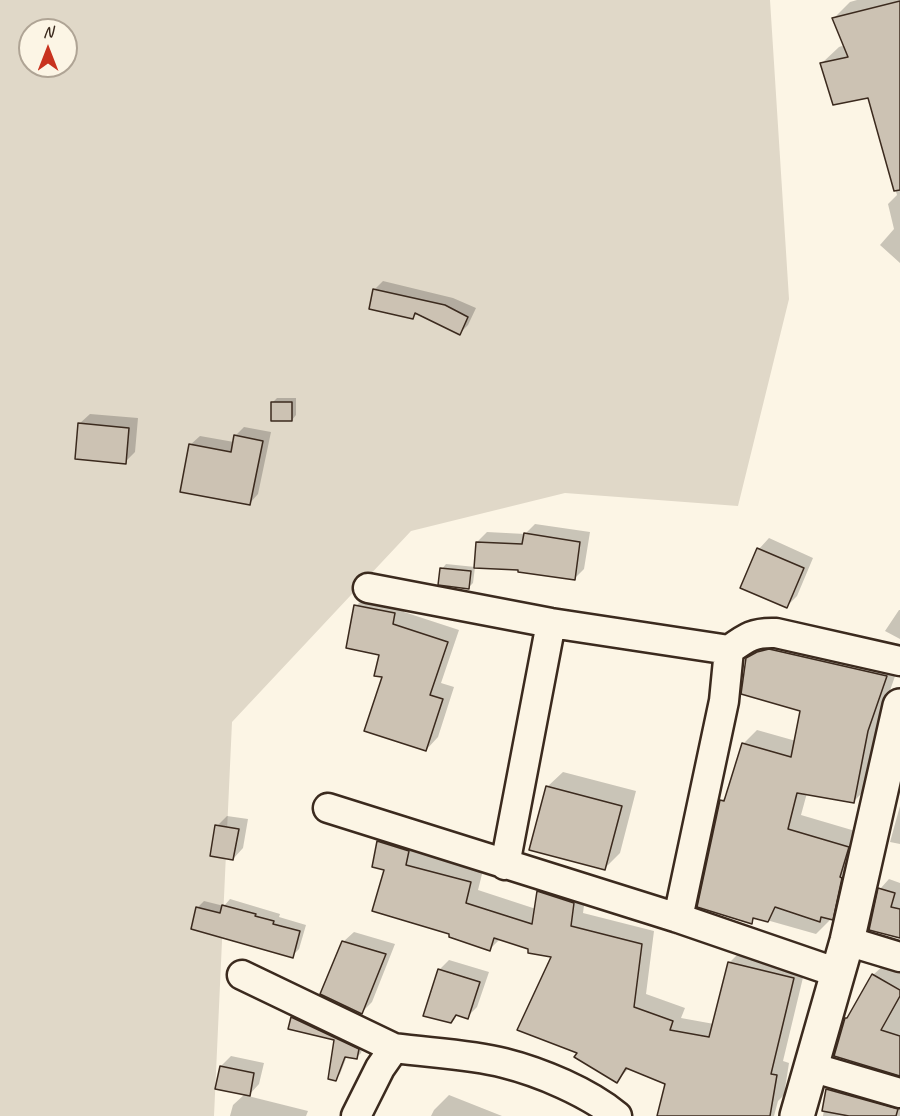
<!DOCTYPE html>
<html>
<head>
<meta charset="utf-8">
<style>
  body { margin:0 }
  #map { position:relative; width:900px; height:1116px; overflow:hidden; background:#fcf5e5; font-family:Caveat,sans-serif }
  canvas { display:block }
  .north { position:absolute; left:18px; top:18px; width:60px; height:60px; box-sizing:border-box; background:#fcf5e5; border:2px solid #afa495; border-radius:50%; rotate:0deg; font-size:16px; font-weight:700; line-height:24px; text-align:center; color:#3b2a1e }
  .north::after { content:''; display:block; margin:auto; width:21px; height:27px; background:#c8321e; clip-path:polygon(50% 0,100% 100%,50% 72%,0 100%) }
</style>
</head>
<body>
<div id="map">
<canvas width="900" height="1116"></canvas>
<div class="north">N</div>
</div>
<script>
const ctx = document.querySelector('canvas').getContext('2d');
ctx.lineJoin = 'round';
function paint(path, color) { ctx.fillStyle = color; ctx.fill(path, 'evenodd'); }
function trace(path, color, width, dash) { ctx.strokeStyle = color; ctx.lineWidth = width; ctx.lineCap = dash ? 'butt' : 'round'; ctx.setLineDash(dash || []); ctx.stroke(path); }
const green = new Path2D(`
  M0,0h770l19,299 -51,207 -173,-13 -154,38 -179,191 -18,394h-214zM30,30h36v36h-36z`);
const shadow = new Path2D(`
  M857,0h43v263l-20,-18 14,-16 -6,-25 9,-9 -28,-98 -47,-34 17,-16 6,-2 -11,-27 16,-16z
  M383,281l70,17 23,10 -8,17 -8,8 -42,-20 -5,4 -38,-28z
  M277,398h19v17l-4,5 -20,-17z
  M90,414l48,4 -3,34 -10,10 -46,-38z
  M244,427l27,5 -13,62 -9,10 -59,-59 10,-9 34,6 1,-6z
  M535,524l55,8 -6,37 -10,10 -54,-11 -43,-26 10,-10 38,2z
  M769,538l44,20 -16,38 -10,10 -45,-19 17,-38z
  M446,564l29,3 -2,16 -5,5 -26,-19z
  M368,594l38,7 -2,11 55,18 -18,53 13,4 -16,50 -12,13 -42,-74 -3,-22 -25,-48z
  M899,610h1v29l-15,-8z
  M761,645l139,17 -19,54 -14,72 -14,14 -46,-9 -6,22 61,18 -16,71 -30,30 -60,-17 -5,5 -30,-121 7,-6 15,-51 14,-14 39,11 5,-31 -54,-51z
  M563,772l73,19 -16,62 -15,15 -58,-81z
  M900,806v38l-10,-2z
  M227,816l21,3 -5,29 -10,11 -16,-33z
  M391,829l30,9 -3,15 65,17 -5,20 58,19 3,-17 12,-13 35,11 -3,23 71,18 -8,63 39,14 -4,10 33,6 15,-61 13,-13 64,15 -23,96 6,2 -5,32 -6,6 -4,15h-116l9,-33 -38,-15 -12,13 -38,-29 -26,-97 -53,-16 -10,10 -39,-16 -65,-64 -7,-27z
  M889,879l11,4v55l-29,-9 9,-40z
  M230,899l50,15 -1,3 27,8 -7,24 -7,7 -95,-48 7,-7 20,5z
  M354,932l41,12 -23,58 -10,10 -19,-70z
  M449,960l40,12 -12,35 -10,10 -9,-3 -7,7 -12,-51z
  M885,964l15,8v102l-54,-56 7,-7 20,-36z
  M297,1013l66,32 -2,8 -4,4 -10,-1 -7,18 -5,5v-40l-45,-11 2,-10z
  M231,1056l33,7 -5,21 -11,12 60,15 -2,5h-76l3,-11 12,-11 -24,-28z
  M839,1078l61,18v20h-77l4,-27z
  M449,1095l53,21h-71l3,-6z`);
const building = new Path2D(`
  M900,1v189l-6,1 -26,-93 -35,7 -13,-42 28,-6 -16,-39z
  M373,289l72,16 23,12 -8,18 -45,-22 -2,6 -44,-10z
  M271,402h21v19h-21z
  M78,423l51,5 -3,36 -51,-5z
  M234,435l29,6 -13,64 -70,-13 9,-48 42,8z
  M524,533l56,9 -5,38 -57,-8v-2l-44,-2 2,-26 46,2z
  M757,548l47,20 -17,40 -47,-20z
  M440,568l31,3 -2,18 -31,-4z
  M354,605l41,8 -2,11 55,18 -18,53 13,4 -17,52 -62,-20 18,-54 -8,-1 5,-21 -33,-7z
  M769,649l118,27 -19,55 -14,72 -57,-10 -9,36 61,18 -9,30 2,1 -9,42 -12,-3 -1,5 -45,-15 -7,15 -15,-4 -1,6 -55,-17 23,-107 4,1 18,-58 49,14 9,-46 -59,-17 5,-36 11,-6z
  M546,786l76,20 -17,64 -76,-20z
  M215,825l24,4 -6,31 -23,-4z
  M377,841l32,10 -3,14 65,17 -5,21 66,21 5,-33 37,12 -3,23 71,18 -8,63 39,14 -3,9 39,7 19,-75 66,16 -23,96 6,1 -7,41h-113l8,-32 -39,-16 -9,15 -43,-26 3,-4 -60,-23 34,-73 -23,-4v-4l-34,-11 -4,13 -41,-14v-3l-77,-23 12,-41 -12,-3z
  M878,888l17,5 -4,14 9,2v29l-31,-8z
  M222,905l34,9 -1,2 19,5 -1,3 27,7 -7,27 -102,-29 5,-22 24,6z
  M342,941l44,13 -24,60 -42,-20z
  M438,969l42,13 -12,37 -12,-4 -5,8 -28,-7z
  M872,974l28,16v6l-19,34 19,6v40l-66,-20 11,-38h2z
  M291,1017l68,32 -2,10 -12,-2 -9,24 -8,-2 6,-39 -46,-11z
  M220,1066l34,7 -4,23 -35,-7z
  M826,1089l72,20 -2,7h-47l-27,-5z`);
const street = new Path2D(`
  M368,588l183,35 178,27c18,-13 25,-18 47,-17l124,28
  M328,808l350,110 160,55
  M505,865l46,-242
  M678,918l46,-217 5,-51
  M847,941l53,16
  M242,975l152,73
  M811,1067l89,26
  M356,1116l24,-48 14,-20c37,5 75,6 110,15 36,9 84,29 113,53`);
const secondary = new Path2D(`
  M797,1116l50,-175 53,-235`);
paint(green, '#e0d8c8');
paint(shadow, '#0003');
paint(building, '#ccc2b3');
trace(building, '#3b2a1e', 1.5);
trace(street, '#3b2a1e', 33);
trace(secondary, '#3b2a1e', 38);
trace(street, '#fcf5e5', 28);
trace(secondary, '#fcf5e5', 33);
</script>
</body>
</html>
